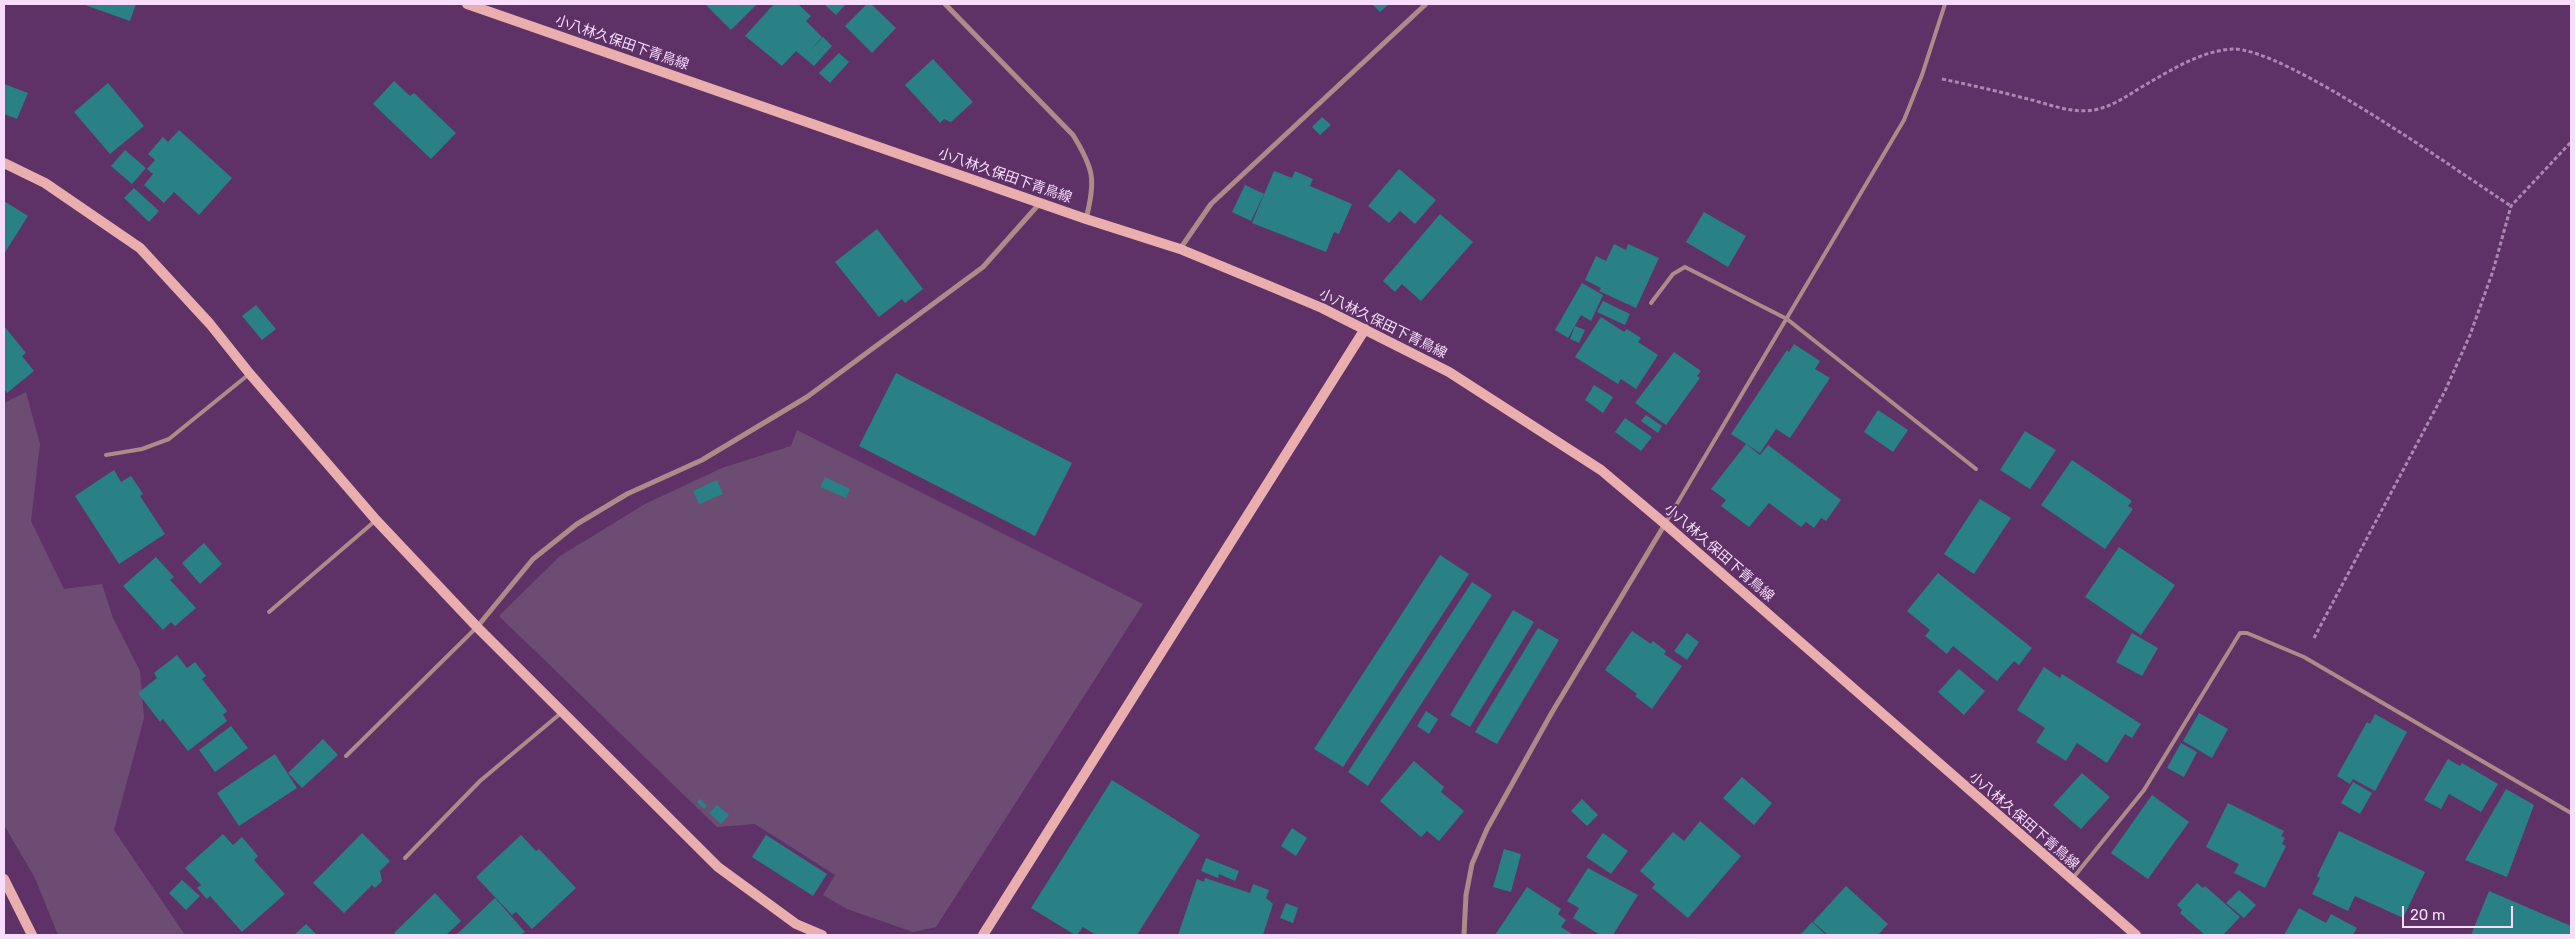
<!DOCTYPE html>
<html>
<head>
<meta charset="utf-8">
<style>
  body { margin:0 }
  #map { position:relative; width:2575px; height:939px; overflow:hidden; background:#5e3267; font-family:Rubik,sans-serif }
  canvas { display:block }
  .frame { position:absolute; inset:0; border:5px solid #f7dcfc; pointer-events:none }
  .scale { position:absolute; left:2402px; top:906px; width:111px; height:22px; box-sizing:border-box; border:2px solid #f7dcfc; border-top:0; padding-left:6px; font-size:15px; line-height:18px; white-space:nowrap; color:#f7dcfc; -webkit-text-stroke:4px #5e3267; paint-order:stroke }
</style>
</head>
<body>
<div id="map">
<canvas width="2575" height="939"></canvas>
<div class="frame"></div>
<div class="scale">20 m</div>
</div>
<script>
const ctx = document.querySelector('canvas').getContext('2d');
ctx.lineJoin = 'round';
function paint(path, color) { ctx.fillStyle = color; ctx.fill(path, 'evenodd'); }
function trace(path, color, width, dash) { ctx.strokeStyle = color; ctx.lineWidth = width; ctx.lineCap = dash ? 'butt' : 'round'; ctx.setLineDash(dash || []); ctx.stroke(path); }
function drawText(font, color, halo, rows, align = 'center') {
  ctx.font = font + ' Rubik,"Noto Sans JP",sans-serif'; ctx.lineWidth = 4; ctx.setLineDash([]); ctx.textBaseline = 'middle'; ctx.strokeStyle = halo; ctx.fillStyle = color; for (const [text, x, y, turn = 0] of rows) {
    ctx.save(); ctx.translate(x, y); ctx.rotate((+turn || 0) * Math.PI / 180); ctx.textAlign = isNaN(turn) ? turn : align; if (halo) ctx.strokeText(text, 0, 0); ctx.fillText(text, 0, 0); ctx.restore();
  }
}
const green = new Path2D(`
  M26,392l14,52 -9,77 33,68 38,-5 11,34 27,53 4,47 -30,112 71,105h-127l-23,-57 -31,-53v-422z
  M797,430l346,174 -207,323 -23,5 -66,-23 -24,-14 12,-20 -80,-51 -38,3 -218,-211 61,-60 85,-52 77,-36 69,-22z`);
const building = new Path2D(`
  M82,4h54l-6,17z
  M705,4h52l-26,26z
  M774,4h24l13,12 -5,5 16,16 -12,14 13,-14 9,9 -18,20 -18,-15 -14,15 -37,-30z
  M824,4h22l-10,11z
  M867,4h4l25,24 -24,25 -27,-27z
  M1372,4h17l-9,8z
  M839,53l10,9 -19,21 -11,-10z
  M933,59l40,43 -22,20 -7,-3 -4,4 -35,-38z
  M394,81l16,15 4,-3 42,40 -25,26 -58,-55z
  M108,83l36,43 -34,28 -36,-42z
  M4,84l24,9 -11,26 -13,-5z
  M1322,117l9,8 -11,10 -8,-8z
  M179,130l53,48 -33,37 -25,-23 -10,11 -20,-18 9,-11 -6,-5 8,-9 -7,-6 15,-17 5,5z
  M125,150l21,18 -14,16 -21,-18z
  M1399,169l37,31 -21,24 -15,-13 -11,12 -21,-17z
  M1274,171l18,7 3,-7 18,8 -3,7 42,18 -13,30 -5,-2 -8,20 -74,-29z
  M1245,185l19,9 -13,27 -19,-9z
  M134,188l25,23 -10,11 -25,-24z
  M4,201l24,15 -24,38z
  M1704,212l42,24 -18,31 -42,-25z
  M1440,214l33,28 -52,59 -19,-17 -7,8 -12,-11z
  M877,229l46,60 -18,14 -3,-4 -23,18 -44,-55z
  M1614,244l12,6 2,-6 31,14 -23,50 -37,-17 2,-3 -16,-8 11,-24 10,5z
  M1582,283l21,12 -12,26 -10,-6 -13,23 -13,-8z
  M1603,301l27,13 -5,11 -28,-13z
  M256,305l20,24 -14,11 -20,-24z
  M1601,317l23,15 3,-3 14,9 -3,4 20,13 -22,34 -15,-10 -3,5 -43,-27z
  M4,326l22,27 -4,3 12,15 -27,22 -3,-4z
  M1575,326l10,4 -6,13 -9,-4z
  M1794,344l26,17 -5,8 15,9 -40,60 -14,-9 -16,24 -29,-19 56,-84 2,2z
  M1674,352l27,19 -4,5 3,2 -34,47 -31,-22z
  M896,373l176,90 -37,73 -176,-90z
  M1594,385l19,12 -10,16 -18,-13z
  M1878,410l30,20 -15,22 -29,-20z
  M1646,415l16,11 -4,7 -17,-12z
  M1625,418l27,19 -11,14 -26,-19z
  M2025,431l31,19 -26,39 -30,-19z
  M1746,444l14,11 8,-10 73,55 -15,21 -5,-3 -7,10 -8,-6 -5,5 -32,-24 -20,24 -28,-21 5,-6 -15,-11z
  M2072,460l60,41 -4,5 5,3 -28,40 -64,-44z
  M114,470l7,12 10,-6 12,18 -3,2 25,38 -46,30 -44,-68z
  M825,477l25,12 -4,9 -26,-11z
  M717,480l6,14 -24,10 -6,-13z
  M1980,499l31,19 -37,56 -30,-20z
  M204,543l18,21 -22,20 -18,-21z
  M2119,547l56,38 -34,50 -56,-38z
  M1440,555l29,19 -126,193 -29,-18z
  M156,557l18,20 -4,3 26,28 -21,18 -4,-4 -8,8 -40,-44z
  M1938,573l94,75 -13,17 -5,-4 -17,20 -44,-35 -6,8 -22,-18 5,-6 -23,-19z
  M1472,582l20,13 -124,191 -20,-14z
  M1513,610l21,12 -64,105 -20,-12z
  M1538,628l21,12 -62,104 -22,-12z
  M1632,631l19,13 2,-3 13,10 -2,3 18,12 -30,43 -17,-13 2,-2 -32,-24z
  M1687,633l12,9 -12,18 -13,-9z
  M2132,633l26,15 -16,28 -26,-14z
  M177,655l10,13 8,-6 11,14 -4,3 25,32 -4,4 4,6 -39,30 -25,-32 -3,3 -22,-29 19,-15 -3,-5z
  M2044,667l16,11 2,-4 79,50 -9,14 -7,-4 -18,29 -30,-20 -11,18 -30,-19 9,-14 -28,-18z
  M1959,669l26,22 -21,24 -26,-23z
  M1426,711l12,8 -9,15 -12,-8z
  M2199,713l29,16 -16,29 -29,-17z
  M2375,714l32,18 -32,59 -22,-12 -3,5 -13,-8 30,-54 3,2z
  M231,726l17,22 -33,24 -16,-22z
  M323,739l15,16 -36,33 -14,-15z
  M2181,743l16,9 -13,25 -17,-9z
  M275,754l22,34 -58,38 -22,-33z
  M2448,759l12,7 2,-3 36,21 -17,28 -32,-18 -8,15 -17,-9z
  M1414,761l30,26 -3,5 23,19 -25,30 -12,-10 -6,6 -41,-36z
  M2082,773l28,24 -29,32 -28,-24z
  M1742,777l30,26 -18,22 -31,-27z
  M1112,780l88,55 -63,100h-41l-13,-8 -6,8h-2l-44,-27z
  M2353,782l19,11 -12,21 -19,-11z
  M2506,789l28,16 -27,72 -42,-17z
  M2152,795l37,27 -41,57 -37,-26z
  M700,799l7,7 -3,3 -7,-7z
  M1582,799l16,16 -11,11 -16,-15z
  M2228,803l56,28 -3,5 4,2 -3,6 4,2 -21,42 -31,-15 5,-9 -33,-17z
  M717,805l12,10 -8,9 -12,-11z
  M1700,821l41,35 -53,62 -36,-30 3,-4 -15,-13 33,-39 11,9z
  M1292,828l15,10 -11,18 -15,-10z
  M2339,831l86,41 -22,46 -48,-22 -7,15 -36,-17 8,-16 -3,-2z
  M362,833l28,28 -10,10 2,10 -7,7 -3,-3 -28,28 -31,-30z
  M1603,833l25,18 -17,23 -25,-17z
  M223,834l10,11 9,-8 16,19 -4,4 31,34 -43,38 -32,-36 -3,3 -10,-11 4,-3 -16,-17z
  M521,835l15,16 3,-2 37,39 -44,41 -16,-17 -4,3 -36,-38z
  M766,835l61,39 -14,22 -61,-39z
  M1504,849l17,5 -10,38 -18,-5z
  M1206,858l33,13 -4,10 -16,-7 -1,4 -17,-7z
  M1588,868l50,27 -25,40h-13l-27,-17 6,-10 -12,-7z
  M1205,878l45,15 3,-9 16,6 -3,8 7,6 -10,31h-85l19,-56 7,3z
  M182,880l18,16 -14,14 -17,-17z
  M2197,883l6,5 2,-2 35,31 -17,18h-18l-25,-22 2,-3 -5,-5z
  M1846,886l42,38 -10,11h-50l-15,-13z
  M1527,887l34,22 -3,5 8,6 -5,7 13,8h-79z
  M2239,890l17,15 -12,13 -18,-15z
  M2489,891l82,35v9h-100z
  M435,893l26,28 -15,14h-50l-2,-2z
  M495,898l30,34 -4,3h-65z
  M1286,903l12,5 -5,15 -13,-5z
  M2299,908l27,15 5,-9 26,14 -4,7h-69z
  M1812,922l14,13h-26z
  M306,924l11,11h-23z`);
const path = new Path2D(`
  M1942,79c28,6 55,12 82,19 22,5 47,16 70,12 20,-4 34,-15 51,-25 26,-15 56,-34 87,-36 52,-2 228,124 279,157
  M2314,638l131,-247 25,-56 23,-64 18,-65 60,-64`);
const lane = new Path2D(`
  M1651,303l22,-29 12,-7 102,52 189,150
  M106,455l36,-6 27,-10 79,-64
  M1665,524l239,-404 18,-45 23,-71
  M269,612l106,-91
  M346,756l130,-128
  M405,858l75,-77 81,-68
  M2073,878l71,-88 96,-157h7l57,24 267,156`);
const street = new Path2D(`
  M945,4l128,131c21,34 23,45 13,84
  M1180,249l31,-45 215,-200
  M477,627l56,-68 44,-35 50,-30 75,-34 105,-63 176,-130 57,-64
  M1464,935l2,-40 6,-31 15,-35 64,-115 114,-190`);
const secondary = new Path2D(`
  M467,4l619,215 94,30 92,38 50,21 127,64 152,98 64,54 471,411
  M4,163l41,20 95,65 70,76 40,50 126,146 101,107 241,240 78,57 26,11
  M4,879l28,56
  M983,935l382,-606`);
const streetNames = [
  ["小八林久保田下青鳥線",622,43,19],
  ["小八林久保田下青鳥線",1005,176,19],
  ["小八林久保田下青鳥線",1383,324,26],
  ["小八林久保田下青鳥線",1719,553,41],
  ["小八林久保田下青鳥線",2024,821,41]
];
paint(green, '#6d4c73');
paint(building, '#298085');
trace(path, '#ab87b2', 3, [4, 2.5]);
trace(lane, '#ae8a88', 4);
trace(street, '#ae8a88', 5);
trace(secondary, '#e9aead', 10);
drawText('14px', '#f7dcfc', '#5e3267', streetNames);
</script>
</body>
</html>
